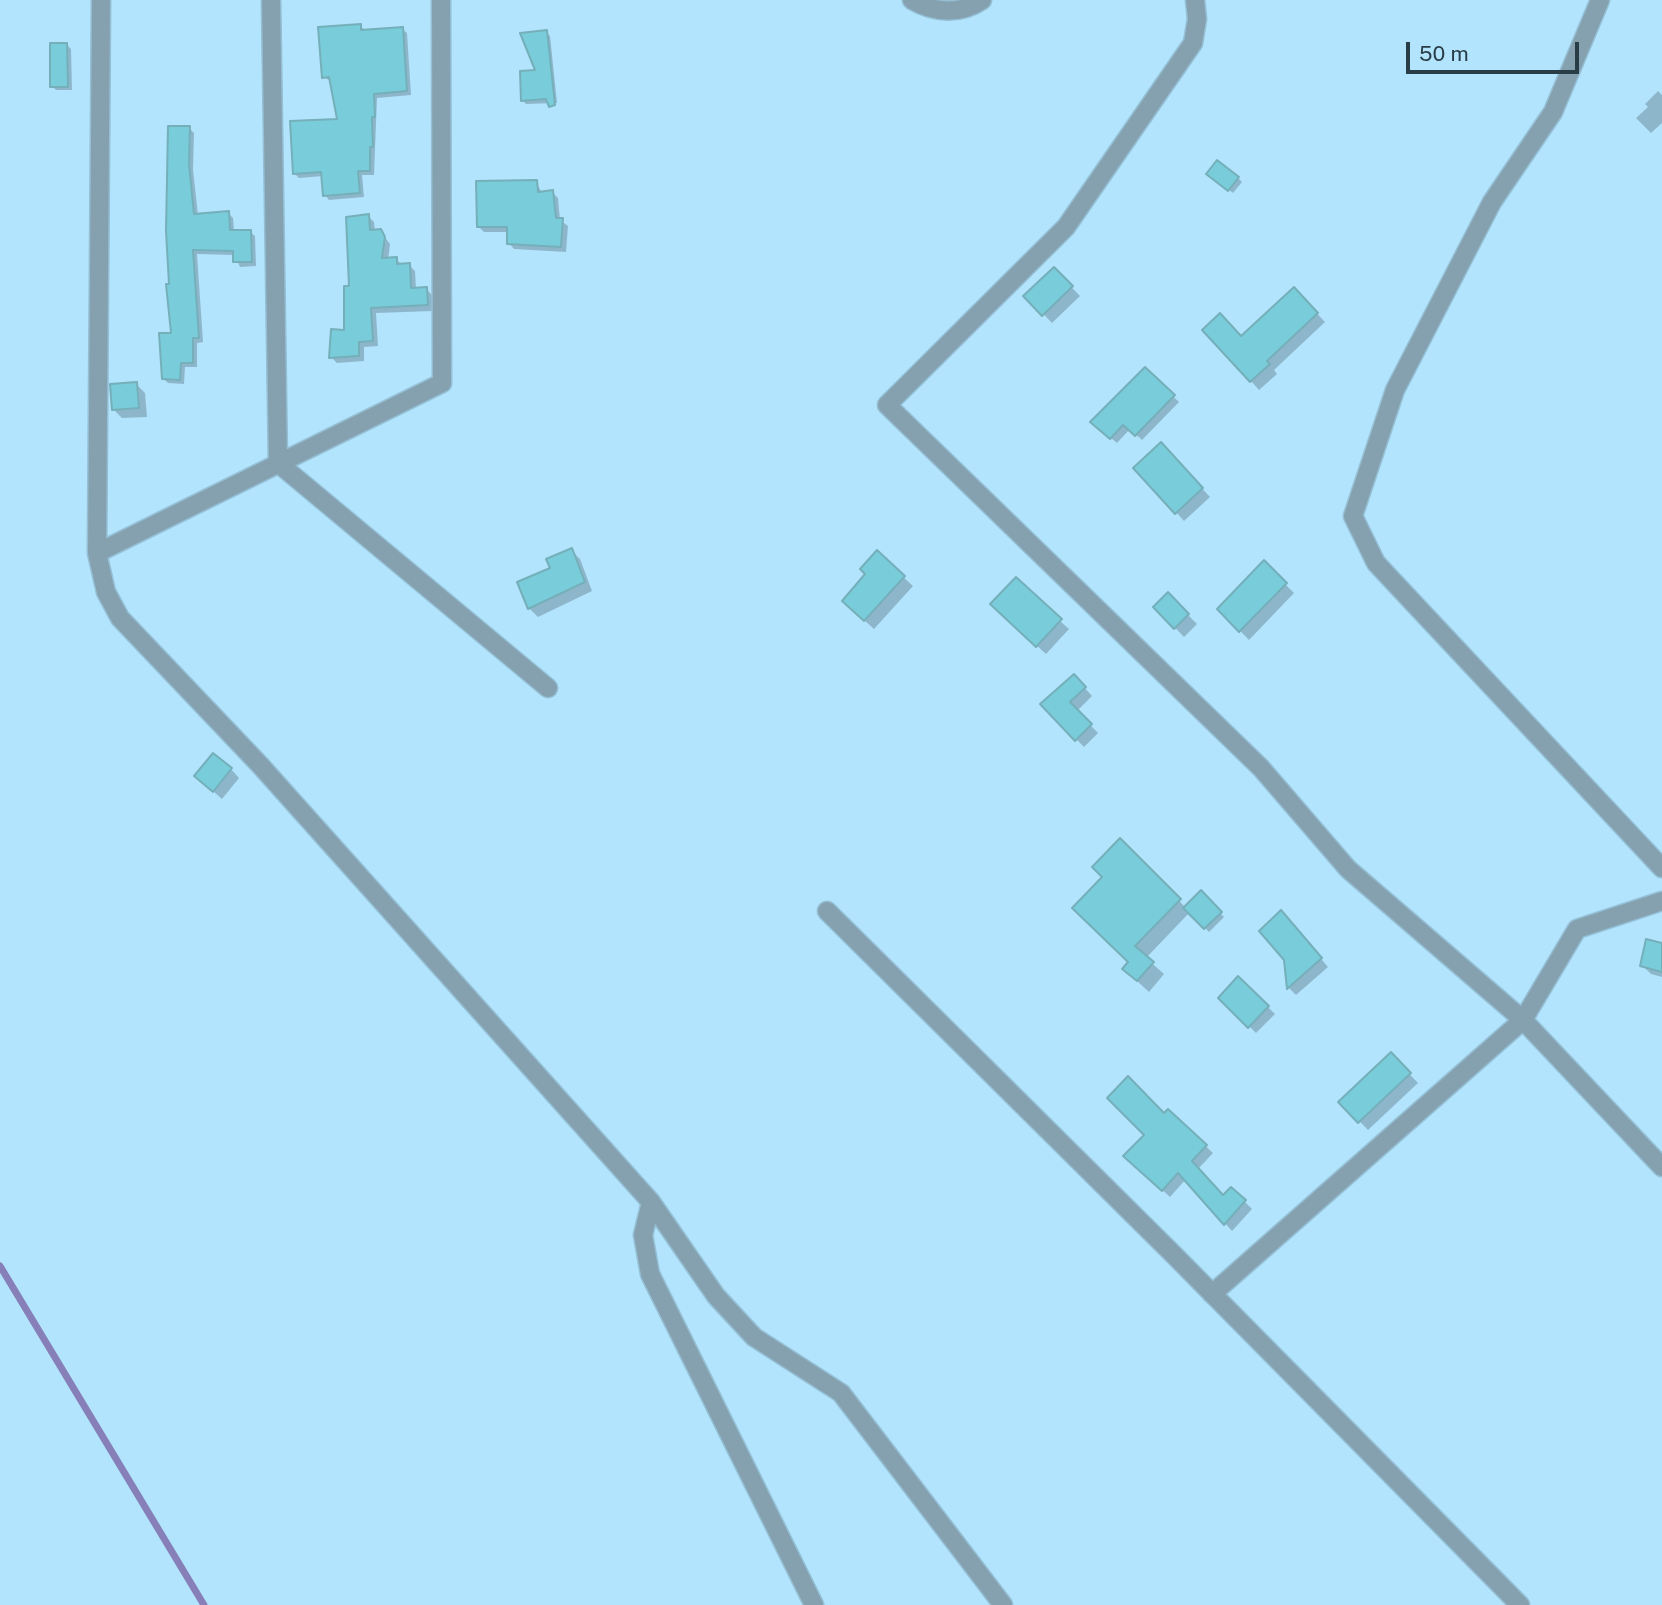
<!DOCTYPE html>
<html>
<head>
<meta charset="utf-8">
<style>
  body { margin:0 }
  #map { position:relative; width:1662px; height:1605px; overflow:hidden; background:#b2e4fd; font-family:"Public Sans",sans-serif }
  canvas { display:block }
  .scale { position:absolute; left:1406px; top:42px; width:173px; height:32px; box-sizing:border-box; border:4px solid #293d47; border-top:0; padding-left:9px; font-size:21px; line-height:24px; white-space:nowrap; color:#293d47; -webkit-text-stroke:5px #b2e4fd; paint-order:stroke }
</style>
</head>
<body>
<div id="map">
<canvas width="1662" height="1605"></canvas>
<div class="scale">50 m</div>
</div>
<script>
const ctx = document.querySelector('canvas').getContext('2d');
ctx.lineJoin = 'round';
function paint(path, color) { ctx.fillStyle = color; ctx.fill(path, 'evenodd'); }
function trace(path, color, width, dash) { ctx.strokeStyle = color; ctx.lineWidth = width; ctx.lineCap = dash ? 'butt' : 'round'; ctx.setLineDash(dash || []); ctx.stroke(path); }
const shadow = new Path2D(`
  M360,26l6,5 36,-2 5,4 4,62 -34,3 -3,77h-12l2,22 -35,3 -4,-5 -2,-19 -24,2 -4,-4 44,-54 -8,-39 -8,-4z
  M546,32l4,4 7,67 -31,1 -4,-4 15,-28z
  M67,45l4,4 1,41h-16l-4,-4z
  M1658,91l4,4v28l-11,10 -15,-15 12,-11 -3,-3z
  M189,128l5,5 -1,37 5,45 30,-2 5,5 1,14h16l5,4 1,30 -16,1 -5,-12 -38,-1 6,88 -6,1v24h-12l-1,17 -16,-1 -5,-5 10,-44 -2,-49z
  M1212,177l26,1 4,4 -9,11z
  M536,182l6,11 10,-1 6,6 2,22 8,6 -2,26 -52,-3 -5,-6v-11h-25l-6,-6z
  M368,216l6,6 1,10 5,-1 10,13 -2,16 8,-1 7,7 6,-1 6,6 1,18h10l6,6 1,16 -57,2 2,33 -14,1v14l-27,2 -6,-6 15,-25 5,-44z
  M1054,269l26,27 -28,27 -26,-27z
  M1294,289l31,33 -51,48 3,4 -18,16 -8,-9 -9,-43z
  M1145,370l34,32 -37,38 -12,-11 -13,14 -19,-16z
  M136,384l9,9 2,24 -25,1 -9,-9z
  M1169,453l41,44 -26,24 -8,-9z
  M571,550l9,9 12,32 -54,26 -9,-9 23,-39z
  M877,553l36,33 -39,43 -21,-19z
  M1264,563l30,30 -45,47 -30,-31z
  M1168,595l29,29 -13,13 -29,-30z
  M1001,613l59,8 9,8 -23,25z
  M1074,676l18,20 -15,15 21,22 -14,14 -42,-43z
  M231,769l8,9 -17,21 -17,-15z
  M1120,841l66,67 15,-15 23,24 -15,15 -19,-20 -44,46 18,16 -15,18 -13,-12 -32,-103z
  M1289,921l39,46 -32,28 -7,-7 -3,-29z
  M1662,945v32l-11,-3 -9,-9z
  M1238,978l37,36 -19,19 -36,-36z
  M1391,1055l27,28 -50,47 -27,-28z
  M1168,1111l45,42 -15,16 26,28 8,-8 20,20 -20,22 -46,-52 -16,18 -37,-34z`);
const stream = new Path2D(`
  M0,1266l204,339`);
const building = new Path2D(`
  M361,24v6l42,-3 4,64 -33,3 1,23h-3l1,30h-3v24h-12l2,22 -37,3 -2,-24 -28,2 -3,-53 47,-2 -8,-42 -7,1 -4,-51z
  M547,30l8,75 -6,2 -3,-8 -25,2 -1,-30 15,-1 -15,-37z
  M50,43h17l1,44h-18z
  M168,126h22l-1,38 5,50 35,-3 1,19h21l1,32h-19v-11l-40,-1 6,88h-6v25h-12l-1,17 -18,-1 -3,-46h12l-5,-49h3l-3,-53z
  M1217,160l22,17 -11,14 -22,-17z
  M537,180l1,12 15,-2 3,28h7l-2,29 -54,-3v-17h-30l-1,-46z
  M369,214l1,16 11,-1 4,8 -3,21 15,-1v7l13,-1 1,25 16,-1 1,18 -57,3 2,33 -14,1v14l-30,2 2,-29 13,1v-44h5l-3,-69z
  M1054,267l19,19 -31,30 -19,-20z
  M1294,287l24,26 -51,48 3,3 -20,18 -48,-52 18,-17 21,23z
  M1145,367l30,28 -40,41 -12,-11 -13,14 -20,-17z
  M137,382l2,26 -27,2 -2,-26z
  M1161,442l42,46 -28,26 -42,-46z
  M572,548l13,34 -57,27 -11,-27 33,-14 -4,-9z
  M877,550l28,26 -41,45 -22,-20 23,-27 -5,-5z
  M1264,560l23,23 -48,49 -22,-23z
  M1016,577l46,42 -26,28 -46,-43z
  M1168,592l21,22 -15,15 -21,-22z
  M1074,674l12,13 -16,15 22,22 -17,17 -35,-37z
  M213,753l19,15 -19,24 -19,-16z
  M1120,838l61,61 -46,47 19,16 -17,19 -15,-12 6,-7 -56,-54 30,-31 -10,-10z
  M1201,890l21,22 -18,17 -21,-21z
  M1281,910l41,48 -35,31 -3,-29 -25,-29z
  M1646,939l16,4v29l-22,-6z
  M1238,976l31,30 -21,22 -30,-30z
  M1391,1052l20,21 -53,50 -20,-21z
  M1128,1076l36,37 4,-4 39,36 -15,16 31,34 8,-8 15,13 -22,25 -46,-52 -16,18 -39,-35 21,-21 -37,-37z`);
const street = new Path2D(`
  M101,0l-4,553 9,39 14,26 140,147 391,437 65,94 38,41 87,56 162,212
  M271,0l7,463 270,225
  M912,0c22,13 48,15 70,0
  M1195,0l2,19 -4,24 -127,184 -179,178 374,363 87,101 175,151 139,147
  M1600,0l-47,112 -61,90 -97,188 -42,126 23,47 286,305
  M97,553l345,-170 -1,-383
  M827,911l347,344 346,350
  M651,1202l-8,33 7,39 164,331
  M1212,1294l311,-274 54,-91 85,-28`);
paint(shadow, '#0003');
trace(stream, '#8780b8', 7);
paint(building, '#79ccda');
trace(building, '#75afba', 2);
trace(street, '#94bfd5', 21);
trace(street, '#85a1af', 18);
</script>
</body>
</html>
